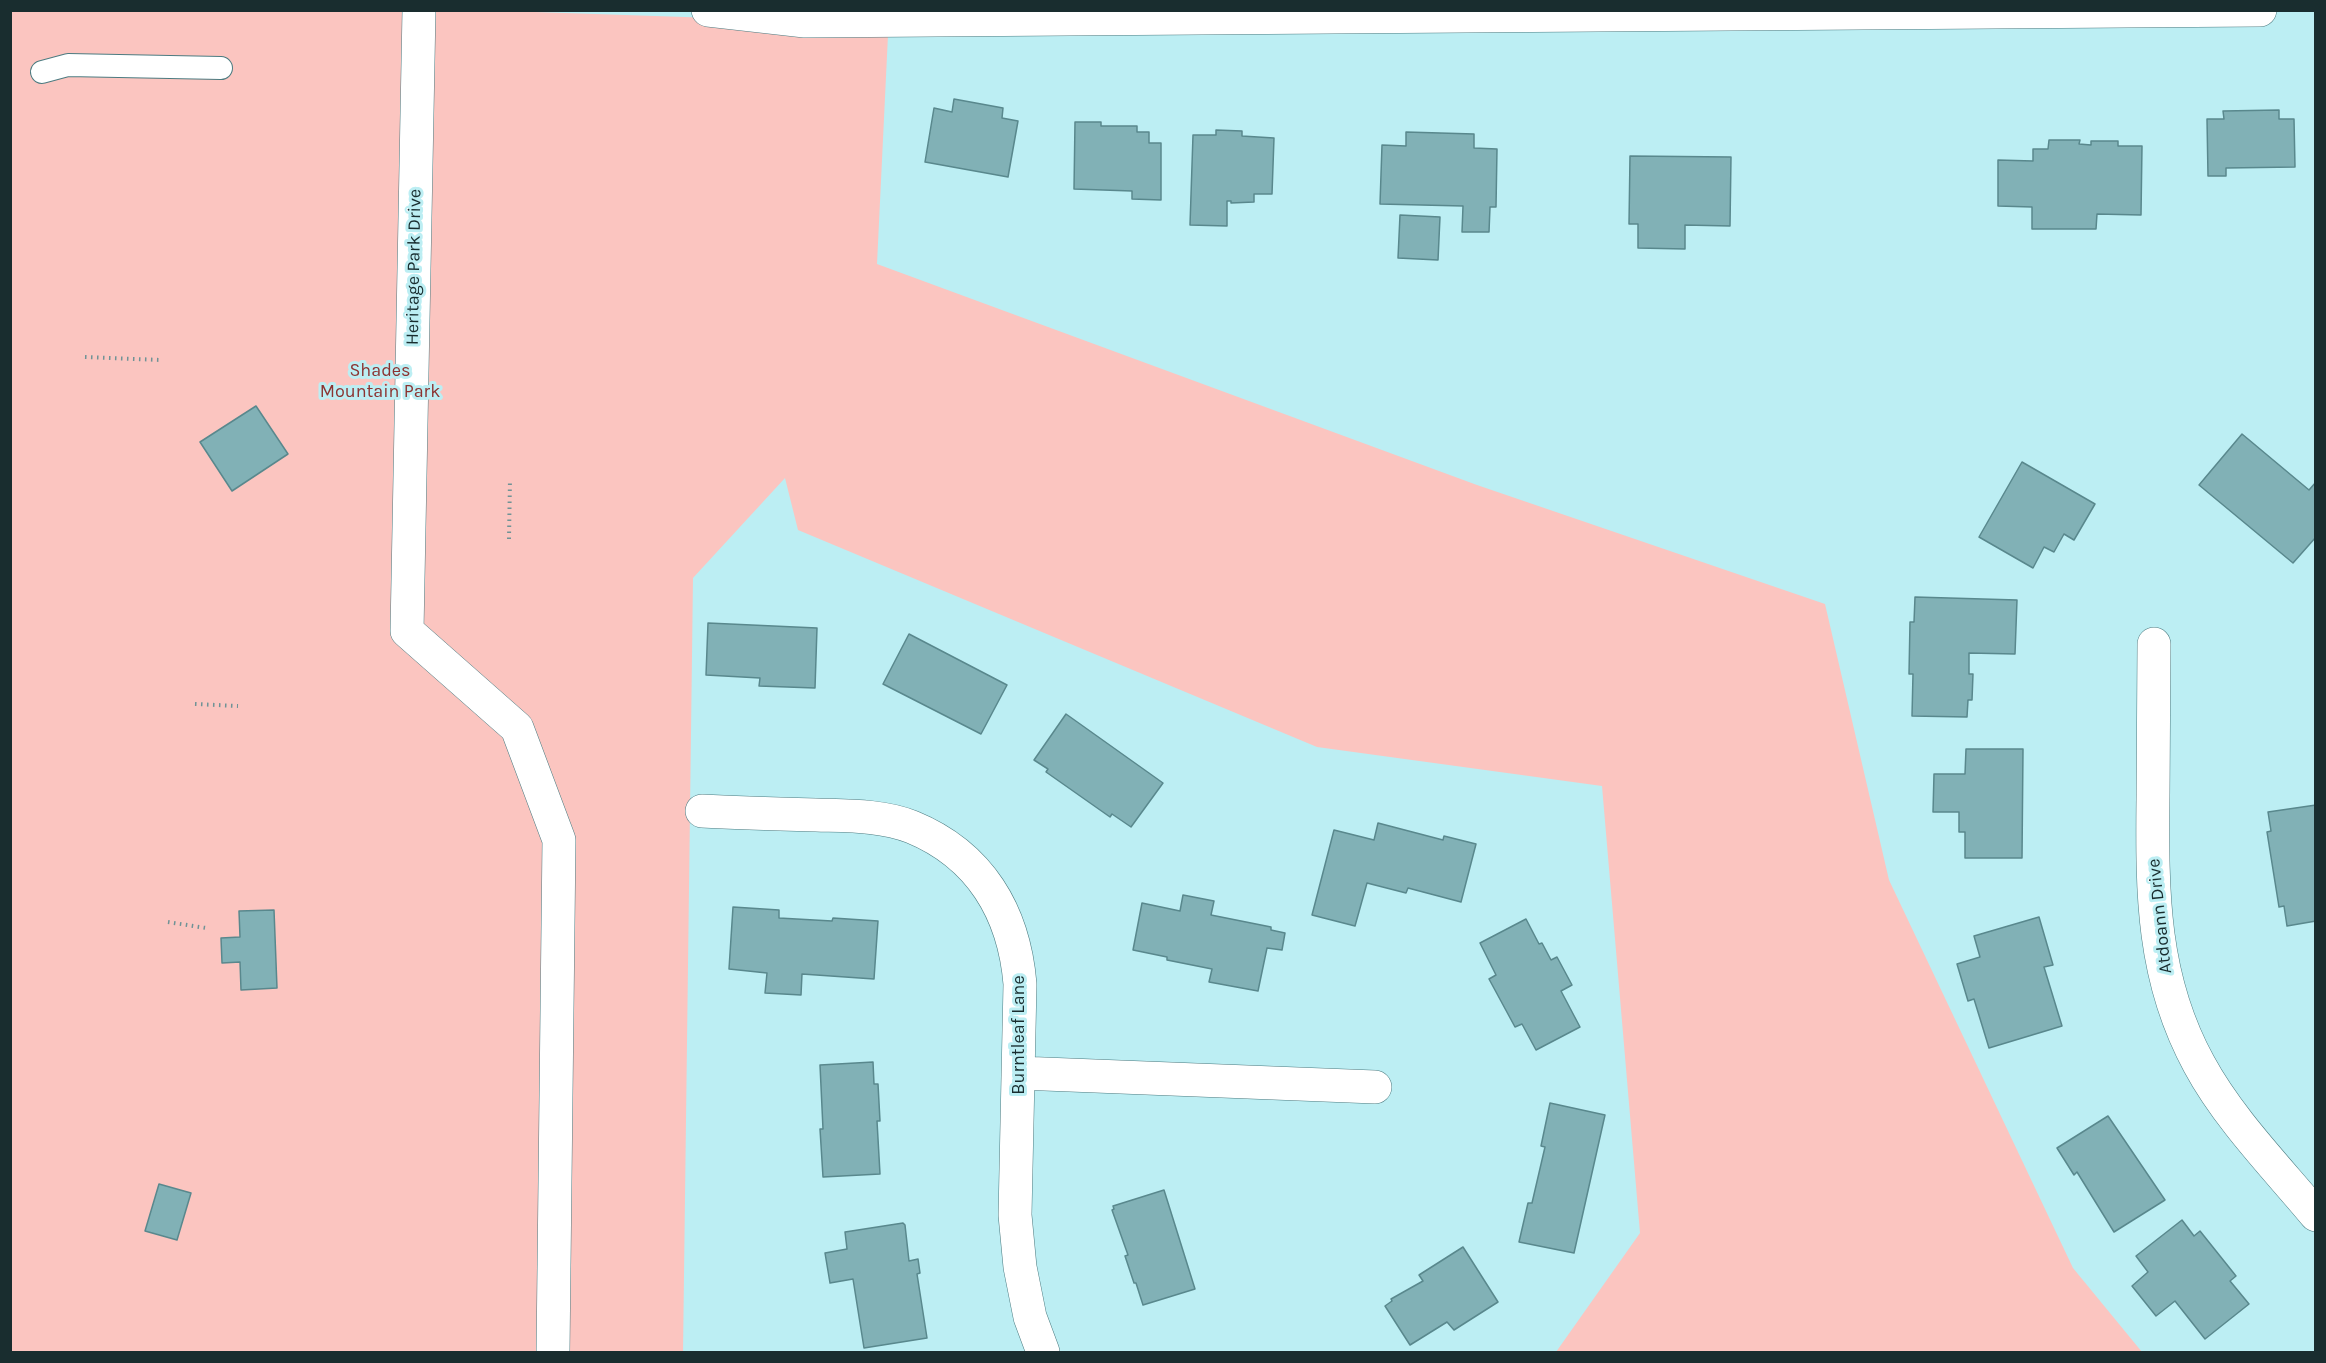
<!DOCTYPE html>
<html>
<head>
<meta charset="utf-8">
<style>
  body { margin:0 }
  #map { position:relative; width:2326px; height:1363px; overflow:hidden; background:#bceef3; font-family:Karla,sans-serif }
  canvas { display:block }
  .frame { position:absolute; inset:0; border:12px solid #192d2f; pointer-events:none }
</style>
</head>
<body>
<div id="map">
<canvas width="2326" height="1363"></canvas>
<div class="frame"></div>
</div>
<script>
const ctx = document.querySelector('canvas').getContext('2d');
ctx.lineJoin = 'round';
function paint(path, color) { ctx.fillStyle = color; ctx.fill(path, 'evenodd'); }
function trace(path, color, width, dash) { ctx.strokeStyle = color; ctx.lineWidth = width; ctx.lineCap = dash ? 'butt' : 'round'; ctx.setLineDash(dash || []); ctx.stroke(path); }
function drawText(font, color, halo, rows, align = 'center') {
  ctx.font = font + ' Karla,sans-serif'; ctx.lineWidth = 6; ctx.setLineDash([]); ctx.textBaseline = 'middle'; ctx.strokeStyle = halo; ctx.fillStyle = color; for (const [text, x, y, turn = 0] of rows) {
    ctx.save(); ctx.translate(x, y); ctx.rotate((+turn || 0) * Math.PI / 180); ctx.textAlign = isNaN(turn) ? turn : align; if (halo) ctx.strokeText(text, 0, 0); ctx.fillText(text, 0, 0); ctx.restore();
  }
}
const green = new Path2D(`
  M475,10l330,11 83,14 -11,229 600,221 348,119 64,276 184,388 69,84h-586l84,-119 -38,-447 -285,-39 -519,-217 -13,-52 -92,100 -10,774h-672v-1341z`);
const building = new Path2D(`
  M954,99l49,9 -1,10 16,3 -10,56 -83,-15 9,-54 18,4z
  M2279,110v9h15l1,48 -69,1v8h-18l-1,-57h17l-1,-8z
  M1075,122h26v4h36v6h12v11h12v57l-29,-1v-8l-58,-2z
  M1216,130l26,1v5l32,2 -2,56h-18v8l-23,1v-2h-4v25l-37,-1 3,-90h23z
  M1406,132l68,2v14l23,1 -1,58h-6l-1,25h-27l1,-26 -83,-2 2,-59 24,1z
  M2049,140h31l-1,4 12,1v-4h27v5h24l-1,69 -44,-1 -1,15h-64v-22l-34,-1v-46l35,1v-12h15z
  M1630,156l101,1 -1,69 -45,-1v24l-47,-1v-24h-9z
  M1400,215l40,2 -2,43 -40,-2z
  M256,406l32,48 -56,37 -32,-49z
  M2242,434l67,56 7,-8v55l-23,26 -94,-78z
  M2022,462l73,42 -21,36 -10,-6 -10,18 -10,-5 -11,21 -54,-31z
  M1915,597l102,3 -2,54 -46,-1v21h4l-1,26h-4l-1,17 -55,-1 1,-42h-4l1,-52h4z
  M708,623l109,5 -2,60 -56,-2 1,-8 -54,-3z
  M909,634l98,51 -26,49 -98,-50z
  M1066,714l97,69 -32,44 -19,-13 -2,3 -64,-45 2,-3 -14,-9z
  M1966,749h57l-1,109h-57v-26h-6v-20h-26l1,-38h31z
  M2316,805v116l-29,5 -3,-20 -5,1 -12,-75 4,-1 -3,-19z
  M1378,823l65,17 1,-4 32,8 -15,58 -53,-14 -2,5 -39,-10 -12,43 -43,-11 22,-85 40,10z
  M1183,895l31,6 -3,14 60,12v3l14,3 -3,17 -15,-2 -9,43 -49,-9 3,-13 -45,-9v-3l-34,-7 9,-47 38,8z
  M733,907l46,3v8l53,3 1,-3 45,3 -4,58 -72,-5 -1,21 -36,-2 2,-20 -38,-4z
  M274,910l3,78 -36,2 -1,-28 -18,1 -1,-25 19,-1 -1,-26z
  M2039,917l14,48 -9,2 18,59 -73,22 -15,-49 -6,2 -11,-37 23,-7 -6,-21z
  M1526,919l13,25 3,-1 9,17 6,-3 15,28 -11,6 19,36 -44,23 -14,-26 -7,3 -26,-48 7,-4 -16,-32z
  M873,1062l1,22h4l2,37h-3l3,53 -57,3 -3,-48h3l-3,-64z
  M1550,1103l55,12 -31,138 -55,-11 9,-39h4l13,-56 -4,-1z
  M2108,1116l57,84 -51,32 -37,-60 -3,3 -17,-27z
  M159,1184l32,9 -14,47 -32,-9z
  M1164,1190l31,99 -52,16 -7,-22h-2l-9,-27 3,-1 -16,-45 2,-1 -1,-3z
  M2182,1220l12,16 6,-5 36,45 -6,5 19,23 -44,35 -30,-38 -19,15 -24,-30 16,-14 -12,-16z
  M903,1223l2,2 4,36 9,-2 2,14 -3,1 10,64 -63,10 -11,-69 -23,4 -5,-30 22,-4 -2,-17z
  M1463,1247l35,55 -44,28 -7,-8 -37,23 -25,-39 7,-5 -1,-2 32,-18 -4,-6z`);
const path = new Path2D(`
  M85,357l76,3
  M509,539l1,-60
  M195,704l43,2
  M168,922l38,6`);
const service = new Path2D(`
  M42,72l26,-7 153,3`);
const minor = new Path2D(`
  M419,10l-12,621 110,97 42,112 -6,512
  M2154,644c0,51 -1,103 -1,154 -1,95 -1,180 46,266 29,54 77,103 117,151
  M702,811c38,2 76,3 114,4 31,1 66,0 96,12 68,28 102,85 108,157l-5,231 5,52 10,50 13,35
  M1019,1073l356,14`);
const tertiary = new Path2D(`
  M708,10l97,11 1455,-11`);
const streetNames = [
  ["Heritage Park Drive",414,267,-89],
  ["Atdoann Drive",2160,916,-96],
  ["Burntleaf Lane",1019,1035,-90]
];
const parkNames = [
  ["Shades",380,371],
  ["Mountain Park",380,392]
];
paint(green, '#fbc5c0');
paint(building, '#81b1b6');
trace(building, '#59888d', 1.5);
trace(service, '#4c7b80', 24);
trace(minor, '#4c7b80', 34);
trace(tertiary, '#4c7b80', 34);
trace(path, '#6f9396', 4, [1.5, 4.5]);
trace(service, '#fff', 22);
trace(minor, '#fff', 33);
trace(tertiary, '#fff', 33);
drawText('18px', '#192d2f', '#bceef3', streetNames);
drawText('18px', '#8c3331', '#bceef3', parkNames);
</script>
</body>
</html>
